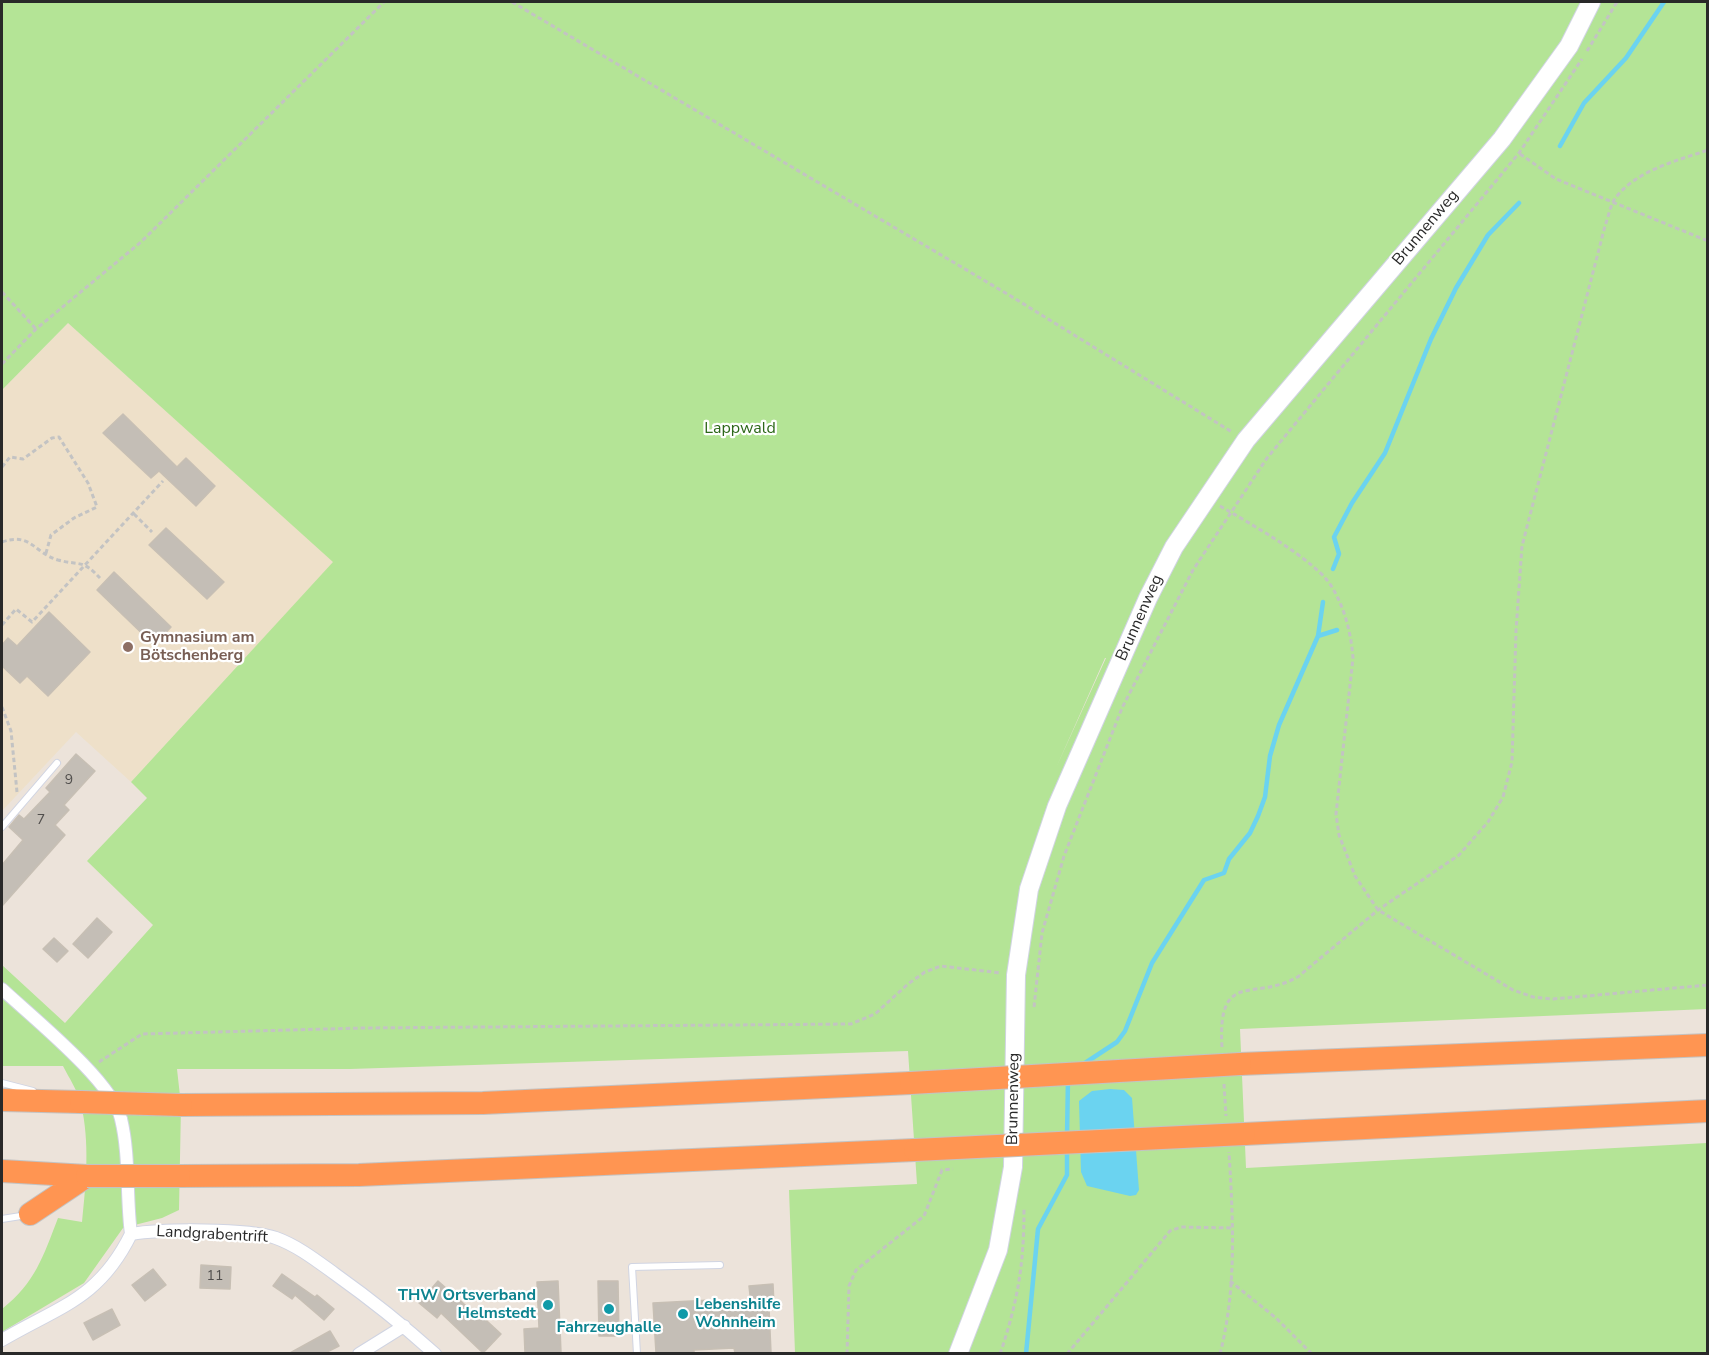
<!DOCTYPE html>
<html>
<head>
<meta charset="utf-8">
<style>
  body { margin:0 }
  #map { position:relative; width:1709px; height:1355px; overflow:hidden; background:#ece3da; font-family:"Nunito Sans",sans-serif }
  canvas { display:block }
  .frame { position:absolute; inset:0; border:3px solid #292929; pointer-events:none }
</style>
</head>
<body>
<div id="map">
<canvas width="1709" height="1355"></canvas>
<div class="frame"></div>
</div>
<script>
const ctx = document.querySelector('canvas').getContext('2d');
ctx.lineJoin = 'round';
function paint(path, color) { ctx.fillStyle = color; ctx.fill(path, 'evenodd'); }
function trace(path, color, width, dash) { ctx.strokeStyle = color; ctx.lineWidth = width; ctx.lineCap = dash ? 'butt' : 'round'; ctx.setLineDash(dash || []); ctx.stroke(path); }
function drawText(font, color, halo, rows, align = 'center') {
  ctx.font = font + ' "Nunito Sans",sans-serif'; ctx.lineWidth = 4.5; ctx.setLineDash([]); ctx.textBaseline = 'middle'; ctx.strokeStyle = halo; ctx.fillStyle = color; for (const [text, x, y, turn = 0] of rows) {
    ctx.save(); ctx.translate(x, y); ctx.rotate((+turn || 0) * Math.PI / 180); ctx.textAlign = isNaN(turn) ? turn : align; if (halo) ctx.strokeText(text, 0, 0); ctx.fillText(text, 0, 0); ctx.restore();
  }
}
const education = new Path2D(`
  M68,323l266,239 -203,220 -55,-50 -74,79v-421z`);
const green = new Path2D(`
  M2,2h1705v1007l-467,20 6,139 461,-25v210h-912l-6,-163 128,-6 -9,-133 -558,18h-173l4,36 -2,105 -17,8 -39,10 -39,55 -82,49v-23c33,-26 41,-52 56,-91l24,4c4,-39 8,-79 -1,-118 -3,-13 -12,-26 -18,-38h-61v-101l63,58 88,-98 -66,-64 60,-63 -16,-16 202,-220 -265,-239 -66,67zM1105,658h1l-50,110z`);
const water = new Path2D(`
  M1110,1089l14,1 8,8 7,92 -3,5 -6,1 -43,-10 -6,-14 -2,-71 13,-10z`);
const stream = new Path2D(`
  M1560,146l24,-43 42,-45 38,-56
  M1333,569l6,-15 -5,-17 18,-34 33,-50 46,-114 25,-51 32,-53 31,-32
  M1318,636l19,-6
  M1082,1065l35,-23 8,-11 27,-68 52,-83 20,-7 5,-14 21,-26 8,-17 7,-19 5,-41 9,-31 39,-89 5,-34
  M1067,1137l1,-58
  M1026,1354l12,-125 29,-54v-27`);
const building = new Path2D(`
  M123,414l54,53 9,-9 29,28 -19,20 -37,-35 -8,7 -48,-45z
  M166,528l58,54 -17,17 -58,-54z
  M114,572l57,55 -17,18 -57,-55z
  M49,612l41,40 -42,44 -21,-20 -7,7 -18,-17v-21l6,-7 9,8z
  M76,754l19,17 -31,34 5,5 -14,15 10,10 -63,71v-41l21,-25 -14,-13 10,-12 5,4 26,-27 -4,-4z
  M97,918l15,14 -24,26 -15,-14z
  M54,938l14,13 -11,11 -14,-13z
  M201,1265l30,2 -1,22 -30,-1z
  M153,1269l13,16 -21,16 -13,-16z
  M282,1274l33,23 2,-2 17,14 -10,11 -29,-25 -3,4 -19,-13z
  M438,1281l35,31 2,-2 26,24 -18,19 -42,-40 -4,5 -18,-15z
  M558,1281l3,72h-36l-1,-24 15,-1 -2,-46z
  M598,1281h20l1,55h-20z
  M773,1284l1,21 -5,3 2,45h-36l-1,-5 -40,2v3h-38l-3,-50 58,-3v6l40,-2 -2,-18z
  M112,1309l8,16 -27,15 -9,-17z
  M330,1331l9,15 -14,7h-35z`);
const path = new Path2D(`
  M512,2l497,293 223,137
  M1587,51l30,-49
  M1520,154l36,25 152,62
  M2,292l34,37
  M2,364l34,-35 105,-87 243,-240
  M2,467l8,-10 13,2 29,-21 7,-1 29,46 9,24 -23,11 -23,17 -5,18
  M1220,506c29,17 96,54 112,81 13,22 19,46 21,71l-17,156 3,21 16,41 23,34 135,80 20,7 20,2 155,-14
  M134,514l18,18
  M2,542c29,-10 32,11 56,18 23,6 24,-1 42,18
  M2,625l14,-16 16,13 131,-141
  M2,707l9,24 6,61
  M1034,1007l8,-74 22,-77 58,-148 71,-138 74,-112 252,-305 63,-94
  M1222,1047c-5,-80 34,-44 77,-71l79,-66 81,-55 29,-33 15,-25 9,-35 4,-131 6,-85 83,-320c3,-8 5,-19 9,-26 20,-29 62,-39 94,-50
  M99,1062l43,-28 221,-6 488,-4 24,-10 33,-30 17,-12 16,-6 60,7
  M1224,1084l2,32
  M1230,1281l46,37 36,36
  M847,1354l2,-68 7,-16 68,-54 18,-46 11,-1
  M1000,1354c18,-53 24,-90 24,-145
  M1067,1354l103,-123 11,-4 52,1
  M1220,1354c17,-66 13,-135 9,-202`);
const service = new Path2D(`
  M2,827l55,-64
  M2,1083l31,8
  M2,1219l25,-4
  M637,1354l-5,-87 88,-2`);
const minor = new Path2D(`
  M2,989c30,28 111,93 119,130 9,37 5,77 10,115
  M131,1234c31,-5 117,-6 145,4 22,8 41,23 59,36 35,25 68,51 100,80
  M2,1340c58,-34 97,-41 129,-106
  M359,1354l45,-28`);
const secondary = new Path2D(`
  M958,1354l40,-104 15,-83 3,-192 13,-86 28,-83 91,-208 26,-51 72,-107 256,-301 67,-93 22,-44`);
const motorway = new Path2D(`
  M1240,1064l468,-19
  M2,1100l79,2
  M181,1105l302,-2 428,-20
  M1244,1134l464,-23
  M2,1171l85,5
  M179,1176l180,-1 556,-25
  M30,1214l57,-38`);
const motorwayBridge = new Path2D(`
  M911,1083l329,-19
  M81,1102l100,3
  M915,1150l329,-16
  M87,1176h92`);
const markers = [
  [128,647,6,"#8d6e63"],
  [548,1305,6,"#0f9aa8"],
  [609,1309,6,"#0f9aa8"],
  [683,1314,6,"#0f9aa8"]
];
const numberNames = [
  ["9",69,781],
  ["7",41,821],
  ["11",215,1277]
];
const streetNames = [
  ["Brunnenweg",1426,228,-50],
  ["Brunnenweg",1140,618,-66],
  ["Brunnenweg",1014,1099,-89],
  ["Landgrabentrift",212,1235,3]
];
const parkNames = [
  ["Lappwald",740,429]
];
const educationNames = [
  ["Gymnasium am",140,638],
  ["Bötschenberg",140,656]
];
const cultureNames = [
  ["THW Ortsverband",536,1296],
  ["Helmstedt",536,1314],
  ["Lebenshilfe",695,1305,"left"],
  ["Wohnheim",695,1323,"left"],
  ["Fahrzeughalle",609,1328,"center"]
];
paint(education, '#eee0c9');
paint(green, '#b4e496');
paint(water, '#6bd3f0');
trace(stream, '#6bd3f0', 4.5);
paint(building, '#c4beb6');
trace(building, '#c7bfb4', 1.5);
trace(service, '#d0d4e2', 8);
trace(minor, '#d0d4e2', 14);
trace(secondary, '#d0d4e2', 20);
trace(motorway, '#c3c3c3', 24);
trace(path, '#c3c3c3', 3, [4.5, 3]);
trace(service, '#fff', 6);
trace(minor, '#fff', 12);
trace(secondary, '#fff', 18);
trace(motorway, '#ff9552', 22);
trace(motorwayBridge, '#c3c3c3', 24, []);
trace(motorwayBridge, '#ff9552', 22);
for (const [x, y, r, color] of markers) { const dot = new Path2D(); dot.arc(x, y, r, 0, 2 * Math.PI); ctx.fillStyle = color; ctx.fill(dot); trace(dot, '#fff', 2); }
drawText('14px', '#504e4c', null, numberNames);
drawText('16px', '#292929', '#fff', streetNames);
drawText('16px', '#2c6718', '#fff', parkNames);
drawText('bold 16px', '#785e54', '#fff', educationNames, 'left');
drawText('bold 16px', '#0d838f', '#fff', cultureNames, 'right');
</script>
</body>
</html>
